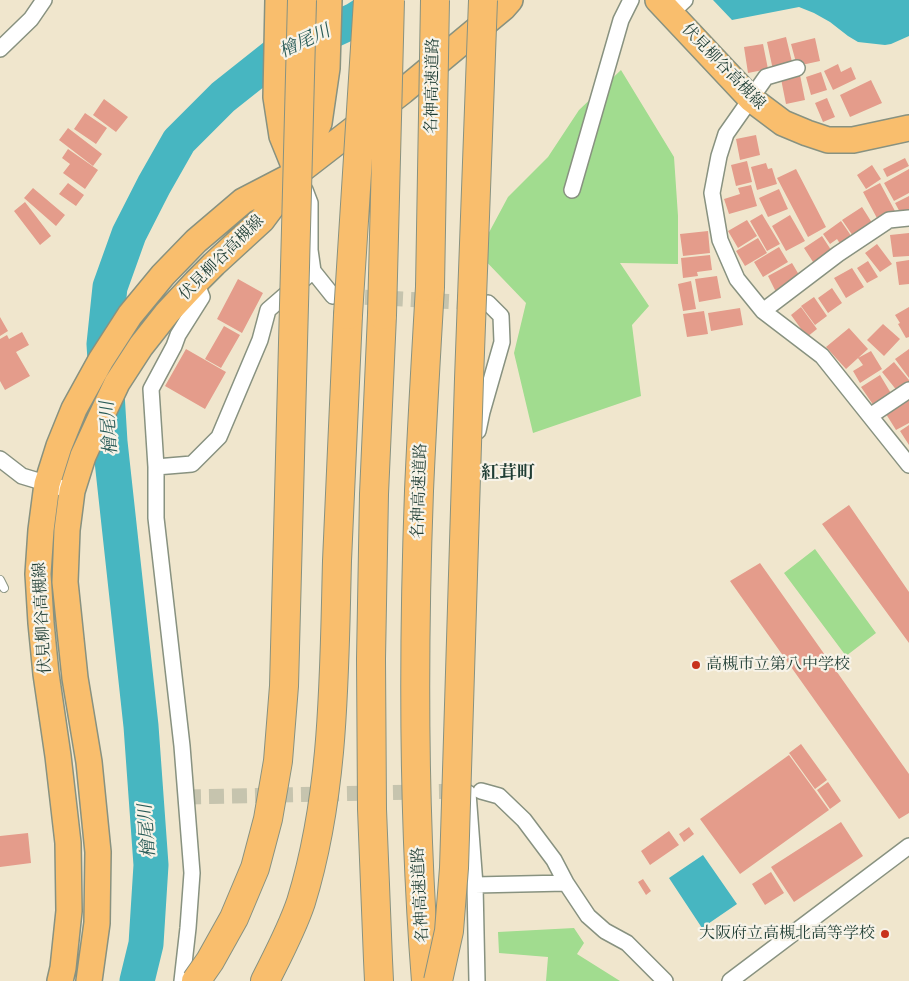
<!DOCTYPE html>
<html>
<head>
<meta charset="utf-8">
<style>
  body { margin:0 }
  canvas { display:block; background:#f0e6cd }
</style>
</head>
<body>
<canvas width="909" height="981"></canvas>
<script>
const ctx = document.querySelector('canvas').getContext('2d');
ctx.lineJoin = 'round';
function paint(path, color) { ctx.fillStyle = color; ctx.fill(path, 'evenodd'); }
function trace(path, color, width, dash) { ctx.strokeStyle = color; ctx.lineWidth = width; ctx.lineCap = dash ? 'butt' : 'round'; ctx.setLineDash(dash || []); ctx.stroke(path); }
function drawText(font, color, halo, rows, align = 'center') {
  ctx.font = font + ' "IM FELL French Canon","Noto Serif JP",serif'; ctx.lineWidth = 4.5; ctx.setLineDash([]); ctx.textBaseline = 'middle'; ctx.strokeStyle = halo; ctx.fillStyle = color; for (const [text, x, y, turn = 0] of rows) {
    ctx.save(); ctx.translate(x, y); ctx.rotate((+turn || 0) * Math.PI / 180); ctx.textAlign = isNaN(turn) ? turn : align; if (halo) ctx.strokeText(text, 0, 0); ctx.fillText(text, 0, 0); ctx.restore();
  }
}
const green = new Path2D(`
  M621,70l53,87 4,59v48l-58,-1 29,43 -17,19 9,71 -108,37 -19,-80 12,-50 -48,-50 30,-56 40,-40 31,-47z
  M815,549l61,84 -30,23 -62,-83z
  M574,928l10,15 -7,11 43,27h-74l2,-24 -49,-4 -1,-21z`);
const water = new Path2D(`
  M713,0h196v36l-18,8 -6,1 -27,-3 -10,-6 -18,-14 -16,-9 -15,-6 -67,13z
  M703,855l34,49 -35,24 -33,-50z`);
const river = new Path2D(`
  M137,981l9,-37 5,-79 -10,-139 -31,-284 -6,-98 6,-57 19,-53 25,-49 25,-44 44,-44 58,-46 37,-14 37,-17 31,-20`);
const building = new Path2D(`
  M786,37l7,29 -20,4 -6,-28z
  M815,38l5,23 -23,5 -6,-22z
  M763,44l5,25 -20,4 -4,-26z
  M838,64l3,8 10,-5 5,12 -23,11 -9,-19z
  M821,72l6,18 -16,5 -5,-18z
  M800,75l5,25 -19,4 -5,-25z
  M871,80l11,23 -32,14 -10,-22z
  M827,98l8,19 -12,5 -8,-19z
  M104,99l24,18 -12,15 -23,-17z
  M85,113l22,15 -11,16 -22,-15z
  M68,128l34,26 -9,12 -34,-26z
  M756,135l4,20 -20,5 -4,-21z
  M68,149l30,21 -13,19 -22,-16 7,-9 -8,-6z
  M905,158l4,8 -22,11 -4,-8z
  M747,161l5,21 -16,4 -5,-21z
  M766,163l2,6 4,-1 5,16 -20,6 -6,-23z
  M872,165l9,14 -15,10 -9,-14z
  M796,169l30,58 -18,10 -31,-59z
  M909,169v24l-15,8 -10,-18z
  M68,183l16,12 -8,11 -17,-12z
  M880,183l15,28 -17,9 -15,-28z
  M751,185l6,21 -28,8 -5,-15 16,-5 -2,-6z
  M33,188l32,27 -9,11 -32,-28z
  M779,189l9,20 -20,8 -9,-19z
  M909,196v16l-7,4 -7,-13z
  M25,202l26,34 -11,9 -26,-34z
  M862,207l12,19 -19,13 -13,-19z
  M762,214l18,30 -13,7 -17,-30z
  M790,215l15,26 -19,10 -14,-25z
  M747,220l10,16 -19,12 -10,-17z
  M841,221l13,19 -11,8 -6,-9 -7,5 -7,-10z
  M708,231l2,22 -27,3 -3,-22z
  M909,233v23l-16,1 -3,-22z
  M822,236l11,17 -18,12 -11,-17z
  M758,238l9,15 -22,13 -9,-15z
  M877,244l15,20 -12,8 -15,-19z
  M779,247l9,15 -25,15 -9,-15z
  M710,255l2,15 -15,2 1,4 -15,2 -2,-20z
  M909,260v24l-10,1 -3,-23z
  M868,261l10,16 -11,6 -10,-15z
  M792,263l10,17 -25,14 -9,-18z
  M852,268l12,19 -18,11 -12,-20z
  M717,276l4,22 -22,4 -4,-23z
  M238,279l25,14 -21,40 -25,-14z
  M691,281l5,28 -13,2 -5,-27z
  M832,288l10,15 -14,10 -10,-15z
  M814,297l13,19 -12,9 -14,-19z
  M801,307l16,22 -10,8 -16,-22z
  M909,307v30l-3,1 -8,-14 2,-1 -5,-8z
  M740,308l3,17 -32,6 -3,-18z
  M704,311l4,23 -21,3 -4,-23z
  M0,317l8,14 -8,5z
  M883,324l17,15 -16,17 -17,-16z
  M224,326l16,9 -19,33 -16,-9z
  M849,328l19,21 -22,20 -20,-22z
  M22,332l7,13 -13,7 14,24 -25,14 -5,-9v-42l7,-4 2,4z
  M186,349l40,23 -21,37 -40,-23z
  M909,349v29l-14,-19z
  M871,351l11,18 -22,14 -7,-12 10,-6 -5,-7z
  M894,362l15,18v3l-11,9 -16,-20z
  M880,375l12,20 -18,11 -13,-19z
  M909,400v23l-13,7 -10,-16z
  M909,425v20l-9,-14z
  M849,505l60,87v51l-87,-119z
  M760,563l149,211v39l-10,6 -169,-238z
  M801,744l26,36 -12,9 -26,-36z
  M789,755l40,55 -89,64 -40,-55z
  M828,782l13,19 -11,8 -13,-19z
  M841,822l22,34 -69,46 -23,-35z
  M689,827l5,7 -10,8 -5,-8z
  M669,831l10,14 -29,20 -9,-14z
  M28,833l3,30 -31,4v-31z
  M771,872l13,21 -19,12 -13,-21z
  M643,879l8,12 -5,4 -8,-13z`);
const streetTunnel = new Path2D(`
  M342,296l137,7
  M186,797l276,-6`);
const lane = new Path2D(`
  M0,580l4,8`);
const street = new Path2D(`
  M671,13l14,-13
  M0,49l31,-30 13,-19
  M797,68l-31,9 -40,57 -7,22 -7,37 8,47 17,39 26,32 59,45 87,109
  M305,190l5,13v47l3,21 20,25
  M572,190l49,-170 10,-20
  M763,311l75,-57 51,-34 20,-2
  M870,416l39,-26
  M478,431l4,-19 20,-70 -1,-26 -13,-13
  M0,459l22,17 50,15
  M156,467l36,-3 27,-27 41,-97 8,-30 45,-39
  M481,791l18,5 25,24 30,40 12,23 22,33 17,15 22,12 38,38
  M468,793l7,92 2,96
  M475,885l91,-2
  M182,981l6,-53 4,-55 -10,-127 -26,-228v-51l-5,-78 23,-43 4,-11 24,-38 -6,-15
  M730,981l179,-135`);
const primary = new Path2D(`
  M278,0l-2,97 6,39 15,37
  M658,0l93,99 32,24 24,10 21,7h25l56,-12
  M60,981l3,-13 6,-57 -1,-68 -10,-87 -12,-82 -5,-51 -3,-49 3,-44 6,-46 12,-38 15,-37 27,-49 29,-45 33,-40 33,-34 47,-40 54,-28 106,-82 100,-83 7,-8
  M89,981l8,-58 1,-71 -9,-90 -14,-84 -10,-96 2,-52 5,-39 11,-35 17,-37 17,-36 24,-37 26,-33 29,-31 18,-18 48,-44 35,-47 22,-50 8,-55 2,-68`);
const highway = new Path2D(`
  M265,981c13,-26 27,-52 36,-79 34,-110 33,-228 36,-341 3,-82 7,-164 11,-246
  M379,981l-1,-21 -6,-151 -1,-150 3,-165 8,-179
  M426,981c-13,-163 -13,-327 -7,-490 3,-68 7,-136 11,-204`);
const highwayBridge = new Path2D(`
  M430,287l5,-287
  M348,315l20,-315
  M382,315l8,-315
  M196,981l14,-20 24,-43 21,-50 13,-49 10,-58 6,-75 18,-686
  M438,981l11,-50 5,-63 15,-489 14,-379`);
const markers = [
  [696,665,5,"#c8321e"],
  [885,934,5,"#c8321e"]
];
const streetNames = [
  ["伏見柳谷高槻線",723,67,46],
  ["名神高速道路",433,86,-89],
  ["伏見柳谷高槻線",222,258,-45],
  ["名神高速道路",420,491,-88],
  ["伏見柳谷高槻線",43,618,-93],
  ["名神高速道路",421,895,-93]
];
const poiNames = [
  ["高槻市立第八中学校",706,665],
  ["大阪府立高槻北高等学校",875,934,"right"]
];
const waterNames = [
  ["檜尾川",305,42,-25],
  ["檜尾川",110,428,-94],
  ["檜尾川",148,831,-94]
];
const neighbourhoodNames = [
  ["紅茸町",508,474]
];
paint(green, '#a1dc8f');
paint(water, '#47b6c1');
trace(river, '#47b6c1', 35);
paint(building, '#e49c8b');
trace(streetTunnel, '#c6c4ae', 15, [15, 8]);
trace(lane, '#889280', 10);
trace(street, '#889280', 18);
trace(primary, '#889280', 28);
trace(highway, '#889280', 30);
trace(lane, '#fff', 8);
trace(street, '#fff', 15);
trace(primary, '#f9be6d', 25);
trace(highway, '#f9be6d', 28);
trace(highwayBridge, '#889280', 30, []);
trace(highwayBridge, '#f9be6d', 28);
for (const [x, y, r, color] of markers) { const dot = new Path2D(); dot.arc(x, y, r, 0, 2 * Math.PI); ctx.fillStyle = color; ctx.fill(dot); trace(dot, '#f7f3e8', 2); }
drawText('16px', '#1f3d34', '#f7f3e8', streetNames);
drawText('16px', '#1f3d34', '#f7f3e8', poiNames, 'left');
drawText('italic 18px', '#295b57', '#f7f3e8', waterNames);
drawText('bold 18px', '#1f3d34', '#f7f3e8', neighbourhoodNames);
</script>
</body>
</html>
